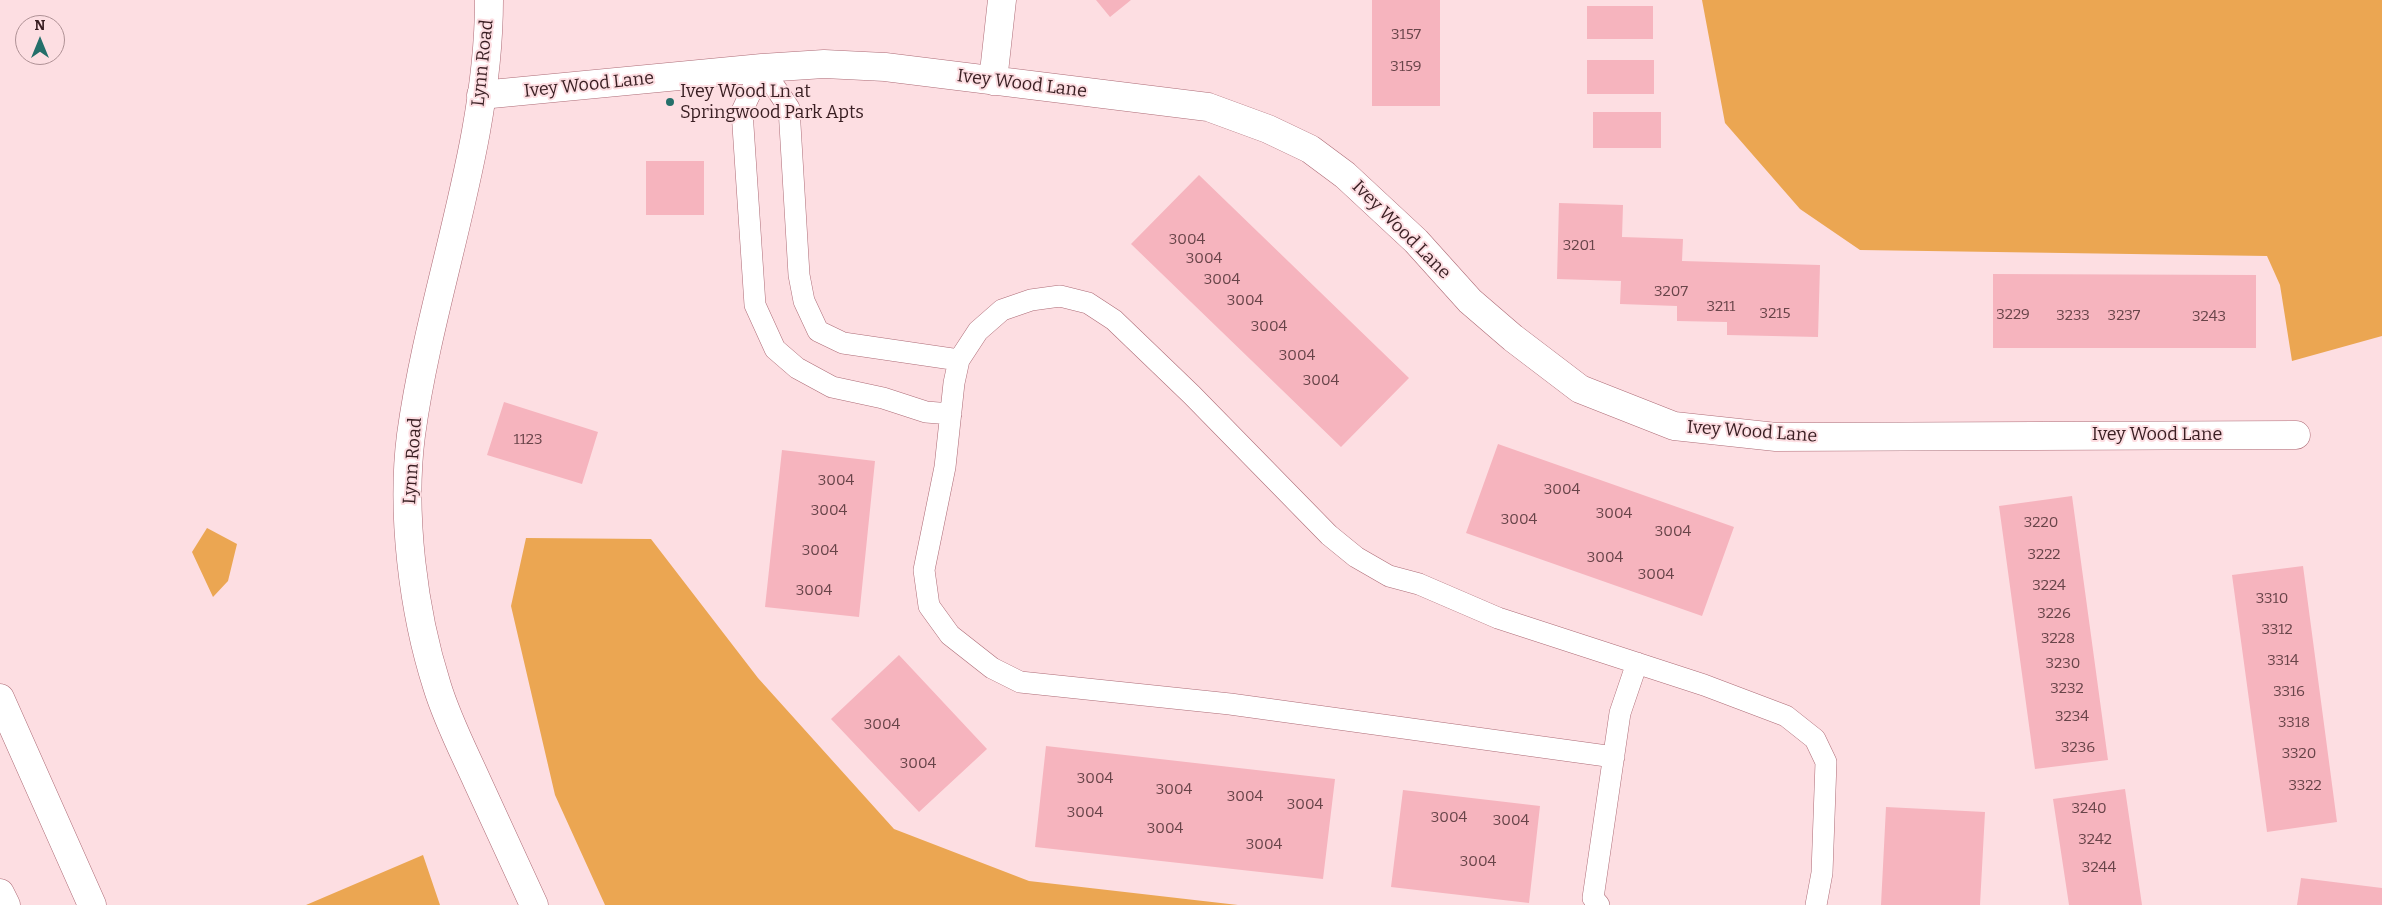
<!DOCTYPE html>
<html>
<head>
<meta charset="utf-8">
<style>
  body { margin:0 }
  #map { position:relative; width:2382px; height:905px; overflow:hidden; background:#fddee2; font-family:Bitter,serif }
  canvas { display:block }
  .north { position:absolute; left:15px; top:15px; width:50px; height:50px; box-sizing:border-box; background:#fddee2; border:1px solid #af9195; border-radius:50%; rotate:0deg; font-size:14px; font-weight:700; line-height:20px; text-align:center; color:#391e22 }
  .north::after { content:''; display:block; margin:auto; width:18px; height:22px; background:#256f6a; clip-path:polygon(50% 0,100% 100%,50% 72%,0 100%) }
</style>
</head>
<body>
<div id="map">
<canvas width="2382" height="905"></canvas>
<div class="north">N</div>
</div>
<script>
const ctx = document.querySelector('canvas').getContext('2d');
ctx.lineJoin = 'round';
function paint(path, color) { ctx.fillStyle = color; ctx.fill(path, 'evenodd'); }
function trace(path, color, width, dash) { ctx.strokeStyle = color; ctx.lineWidth = width; ctx.lineCap = dash ? 'butt' : 'round'; ctx.setLineDash(dash || []); ctx.stroke(path); }
function drawText(font, color, halo, rows, align = 'center') {
  ctx.font = font + ' Bitter,serif'; ctx.lineWidth = 4; ctx.setLineDash([]); ctx.textBaseline = 'middle'; ctx.strokeStyle = halo; ctx.fillStyle = color; for (const [text, x, y, turn = 0] of rows) {
    ctx.save(); ctx.translate(x, y); ctx.rotate((+turn || 0) * Math.PI / 180); ctx.textAlign = isNaN(turn) ? turn : align; if (halo) ctx.strokeText(text, 0, 0); ctx.fillText(text, 0, 0); ctx.restore();
  }
}
const forest = new Path2D(`
  M1702,0h680v336l-90,25 -12,-76 -13,-29 -407,-6 -60,-41 -75,-86z
  M207,528l30,16 -9,37 -15,16 -21,-45z
  M526,538l125,1 107,139 136,151 135,52 209,24h-633l-50,-110 -44,-189z
  M423,855l17,50h-134z`);
const building = new Path2D(`
  M1096,0h35l-21,17z
  M1372,0h68v106h-68z
  M1587,6h66v33h-66z
  M1587,60h67v34h-67z
  M1593,112h68v36h-68z
  M646,161h58v54h-58z
  M1199,175l210,203 -68,69 -210,-203z
  M1559,203l64,2 -1,32 61,2 -1,22 138,4 -2,72 -91,-2v-13l-50,-1v-15l-57,-2 1,-23 -64,-2z
  M1993,274l263,1v73h-263z
  M504,402l94,30 -16,52 -95,-29z
  M1498,444l236,83 -32,89 -236,-83z
  M782,450l93,11 -16,156 -94,-10z
  M2072,496l36,264 -73,9 -36,-263z
  M2303,566l34,256 -70,10 -35,-257z
  M899,655l88,94 -68,63 -88,-93z
  M1046,746l289,33 -12,100 -288,-32z
  M2125,789l17,116h-73l-16,-106z
  M1403,790l137,16 -11,97 -138,-16z
  M1886,807l99,5 -5,93h-99z
  M2301,878l81,10v17h-85z`);
const lane = new Path2D(`
  M762,68l-20,43 13,194 20,44 22,19 35,19 51,11 43,14 25,2
  M762,68l27,40 10,167 5,26 14,30 25,12 116,17
  M1614,757l-384,-53 -210,-22 -28,-14 -42,-33 -21,-29 -5,-36 21,-103 9,-84 5,-23 19,-29 24,-21 29,-10 29,-4 28,7 26,17 78,75 137,140 27,22 33,19 30,8 79,34 206,67 82,31 29,23 11,23 -4,111 -6,32
  M1599,905l-6,-7 27,-185 17,-50`);
const street = new Path2D(`
  M993,81l9,-81
  M481,95l281,-27 62,-4 61,3 323,40 60,22 42,20 35,26 71,66 54,60 43,37 67,51 94,37 102,11 520,-2`);
const secondary = new Path2D(`
  M489,0c0,148 -58,289 -78,435 -10,78 2,176 26,251 10,33 26,64 40,95 19,41 38,83 57,124`);
const highway = new Path2D(`
  M0,698l92,207
  M0,893l6,12`);
const markers = [
  [670,102,5,"#256f6a"]
];
const numberNames = [
  ["3157",1406,35],
  ["3159",1406,67],
  ["3004",1187,240],
  ["3201",1579,246],
  ["3004",1204,259],
  ["3004",1222,280],
  ["3207",1671,292],
  ["3004",1245,301],
  ["3211",1721,307],
  ["3215",1775,314],
  ["3229",2013,315],
  ["3233",2073,316],
  ["3237",2124,316],
  ["3243",2209,317],
  ["3004",1269,327],
  ["3004",1297,356],
  ["3004",1321,381],
  ["1123",528,440],
  ["3004",836,481],
  ["3004",1562,490],
  ["3004",829,511],
  ["3004",1614,514],
  ["3004",1519,520],
  ["3220",2041,523],
  ["3004",1673,532],
  ["3004",820,551],
  ["3222",2044,555],
  ["3004",1605,558],
  ["3004",1656,575],
  ["3224",2049,586],
  ["3004",814,591],
  ["3310",2272,599],
  ["3226",2054,614],
  ["3312",2277,630],
  ["3228",2058,639],
  ["3314",2283,661],
  ["3230",2063,664],
  ["3232",2067,689],
  ["3316",2289,692],
  ["3234",2072,717],
  ["3318",2294,723],
  ["3004",882,725],
  ["3236",2078,748],
  ["3320",2299,754],
  ["3004",918,764],
  ["3004",1095,779],
  ["3322",2305,786],
  ["3004",1174,790],
  ["3004",1245,797],
  ["3004",1305,805],
  ["3240",2089,809],
  ["3004",1085,813],
  ["3004",1449,818],
  ["3004",1511,821],
  ["3004",1165,829],
  ["3242",2095,840],
  ["3004",1264,845],
  ["3004",1478,862],
  ["3244",2099,868]
];
const streetNames = [
  ["Lynn Road",483,63,-84],
  ["Ivey Wood Lane",1022,84,7],
  ["Ivey Wood Lane",589,85,-6],
  ["Ivey Wood Lane",1401,230,45],
  ["Ivey Wood Lane",1752,432,4],
  ["Ivey Wood Lane",2157,435],
  ["Lynn Road",413,461,-86]
];
const poiNames = [
  ["Ivey Wood Ln at",680,92],
  ["Springwood Park Apts",680,113]
];
paint(forest, '#eba652');
paint(building, '#f6b4be');
trace(lane, '#ad6b76', 22);
trace(street, '#ad6b76', 29);
trace(secondary, '#ad6b76', 29);
trace(highway, '#ad6b76', 29);
trace(lane, '#fff', 21);
trace(street, '#fff', 28);
trace(secondary, '#fff', 28);
trace(highway, '#fff', 28);
for (const [x, y, r, color] of markers) { const dot = new Path2D(); dot.arc(x, y, r, 0, 2 * Math.PI); ctx.fillStyle = color; ctx.fill(dot); trace(dot, '#fddee2', 2); }
drawText('15px', '#684449', null, numberNames);
drawText('18px', '#391e22', '#fddee2', streetNames);
drawText('18px', '#391e22', '#fddee2', poiNames, 'left');
</script>
</body>
</html>
